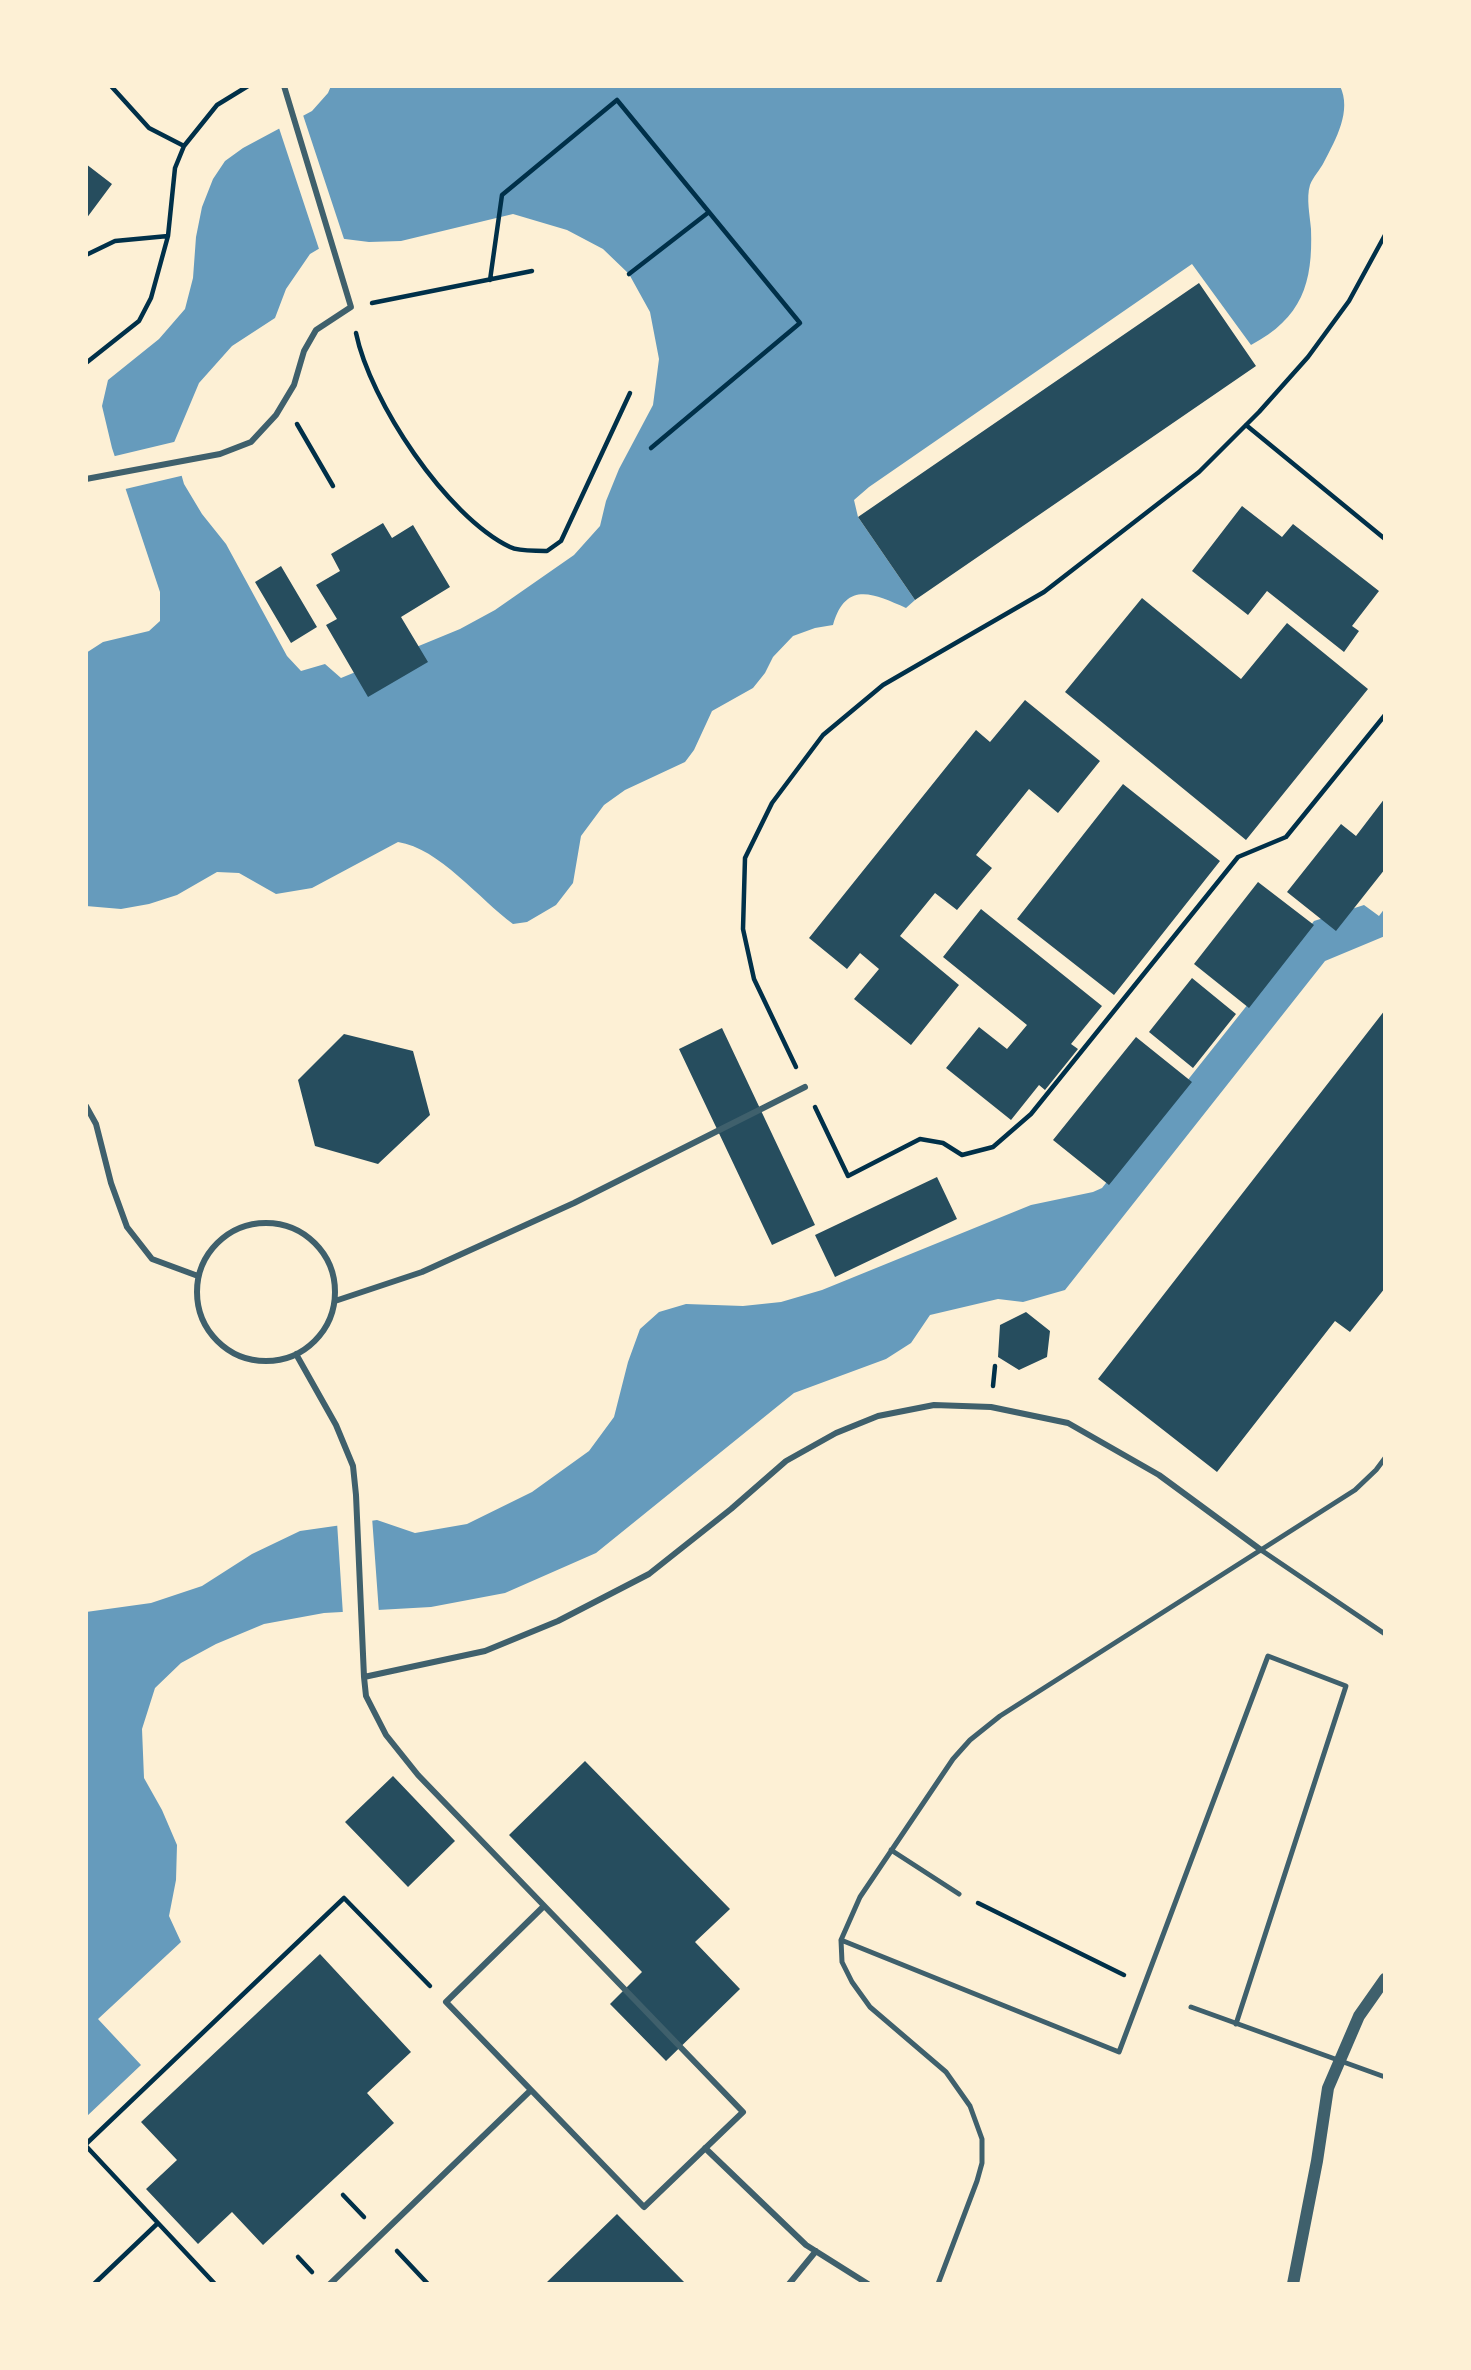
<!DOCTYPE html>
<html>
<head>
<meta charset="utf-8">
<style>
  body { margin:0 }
  #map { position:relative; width:1471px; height:2370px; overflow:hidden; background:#fdf0d5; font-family:"Alegreya Sans",sans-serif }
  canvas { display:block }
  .frame { position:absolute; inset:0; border:88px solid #fdf0d5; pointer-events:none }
</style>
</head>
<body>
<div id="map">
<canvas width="1471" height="2370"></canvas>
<div class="frame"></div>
</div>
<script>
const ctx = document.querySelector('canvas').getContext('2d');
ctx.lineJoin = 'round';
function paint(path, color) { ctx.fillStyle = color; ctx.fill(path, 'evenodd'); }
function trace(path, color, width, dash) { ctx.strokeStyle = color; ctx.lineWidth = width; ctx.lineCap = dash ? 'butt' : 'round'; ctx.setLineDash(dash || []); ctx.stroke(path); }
const water = new Path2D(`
  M331,86h1009c12,25 -4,53 -16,76 -4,8 -11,15 -14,23 -4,13 0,31 1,44 2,54 -9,89 -60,116l-59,-81 -323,223 -15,13 4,17 57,83 -9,8c-32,-14 -60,-28 -73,17l-18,3 -22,8 -20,21 -8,16 -12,15 -41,23 -18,39 -9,12 -60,28 -21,15 -23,31 -8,47 -17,22 -29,17 -14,2c-34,-25 -74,-76 -115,-82l-86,46 -36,6 -37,-21 -22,-1 -40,23 -28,9 -28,5 -35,-3v-253l17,-11 46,-11 11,-10v-29l-48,-144 -10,-42 6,-26 51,-41 26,-30 8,-31 3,-41 6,-30 11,-28 12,-18 18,-13 69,-37 16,-18zM513,214l54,16 36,19 26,25 21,38 9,47 -6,46 -34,64 -13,32 -6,25 -26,29 -79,55 -35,19 -119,49 -16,-14 -24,7 -14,-15 -61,-112 -24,-30 -18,-30 -11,-39 26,-62 33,-37 43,-28 11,-29 24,-35 27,-16 32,4 32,-1z
  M1364,905l15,11 6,-8v28l-60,25 -260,329 -42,12 -25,-3 -68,16 -19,28 -25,16 -92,34 -198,160 -91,40 -74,14 -107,6 -60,11 -48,20 -35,19 -26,25 -13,41 2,49 18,32 15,35 -1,35 -7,36 12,26 -83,77 43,46 -55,52v-505l65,-9 51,-17 50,-32 48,-23 77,-11 38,13 52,-9 65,-32 57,-41 25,-34 14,-55 12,-33 19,-17 27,-8 57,2 38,-4 41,-12 209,-85 62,-13 9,-4 212,-267z`);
const pier = new Path2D(`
  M302,112l43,130 -7,-1 -18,11 -42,-127z
  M178,441l-2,4 9,30 -64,15 -10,-33z
  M372,1517l7,96 -36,2 -6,-93z`);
const building = new Path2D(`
  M86,164l26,20 -26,35z
  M1199,283l57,83 -341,234 -57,-83z
  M1242,506l40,31 11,-13 86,67 -27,35 7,5 -15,21 -77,-61 -19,24 -56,-44z
  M383,523l9,15 21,-13 37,62 -49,30 27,45 -60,35 -42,-72 11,-6 -21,-34 24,-14 -9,-17z
  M281,566l36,61 -26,16 -36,-61z
  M1142,598l99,81 46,-56 81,66 -122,151 -181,-148z
  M1025,700l75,61 -42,52 -29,-24 -53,66 16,13 -35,42 -22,-17 -35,43 59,49 -48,60 -57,-46 25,-30 -19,-16 -13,16 -38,-31 167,-208 14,12z
  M1123,784l97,77 -106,134 -97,-76z
  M1385,798v71l-49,62 -49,-39 54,-68 15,12z
  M1258,882l56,43 -65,83 -55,-44z
  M981,909l121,97 -31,38 7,5 -33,41 -6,-5 -28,35 -65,-52 33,-41 28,22 20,-24 -84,-68z
  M1192,978l44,36 -43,54 -44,-36z
  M1385,1010v278l-35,44 -15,-11 -118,151 -119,-93z
  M722,1028l93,197 -43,20 -93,-196z
  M344,1034l69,17 17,64 -52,49 -63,-18 -17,-66z
  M1136,1037l56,45 -83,103 -56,-45z
  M937,1177l20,42 -122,58 -20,-42z
  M1026,1312l24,19 -3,26 -28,13 -21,-13 2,-32z
  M585,1761l145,148 -35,33 45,47 -74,72 -56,-57 32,-32 -133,-137z
  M393,1776l62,65 -47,46 -63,-65z
  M320,1954l91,98 -44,41 27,30 -131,122 -31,-33 -34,32 -52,-55 31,-29 -36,-38z
  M617,2214l69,70h-137l-2,-2z`);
const path = new Path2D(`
  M111,86l38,42 35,18
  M86,255l29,-14 53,-5
  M629,274l80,-62
  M490,280l12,-85 115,-95 183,223 -149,125
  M372,303l160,-32
  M356,333c14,68 90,183 154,214 10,5 26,3 37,4l14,-10 69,-148
  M86,363l53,-42 12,-23 17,-62 7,-68 9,-22 33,-41 31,-19
  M297,424l36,62
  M1246,425l139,114
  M796,1067l-42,-88 -11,-50 2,-71 27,-55 51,-68 60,-50 161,-93 155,-120 60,-60 49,-55 41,-56 36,-66
  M815,1107l33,69 72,-37 23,4 19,12 31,-8 38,-33 207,-257 48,-20 99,-122
  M993,1386l2,-20
  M978,1903l146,72
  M86,2144l258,-246 86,88
  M86,2146l129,138
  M343,2195l21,22
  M397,2251l31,33
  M298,2257l14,15
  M94,2284l64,-61`);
const service = new Path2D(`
  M1261,1550l124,84
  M891,1850l68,44
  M841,1940l278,112 149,-396 78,30 -110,338
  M1191,2007l194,70
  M938,2284l39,-103 5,-18v-24l-12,-33 -24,-34 -76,-65 -18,-25 -10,-20 -1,-22 19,-43 93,-138 17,-19 30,-24 355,-226 21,-20 9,-12`);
const pedestrian = new Path2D(`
  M86,479l134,-25 31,-12 25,-27 18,-30 10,-34 12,-21 35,-23 -67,-221
  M86,1106l10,18 15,59 16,44 25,32 46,17
  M197 1292a69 69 0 1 1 138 0a69 69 0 1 1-138 0Z
  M335,1301l87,-29 152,-69 231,-116
  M296,1354l40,71 17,41 3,29 8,182 2,19 20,39 32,40 325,337 -99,95 -198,-205 98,-96
  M364,1677l121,-26 73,-30 91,-47 82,-65 55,-48 50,-28 42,-17 56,-11 57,2 77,16 91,52 102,75
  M705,2148l101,97 62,39
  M330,2284l201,-194
  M789,2284l27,-33`);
const tertiary = new Path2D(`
  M1293,2284l24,-123 11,-73 31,-72 26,-37`);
paint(water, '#669bbc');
paint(pier, '#fdf0d5');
paint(building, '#264d5e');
trace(path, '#003049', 4.5);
trace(service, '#3f606c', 5);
trace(pedestrian, '#3f606c', 6);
trace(tertiary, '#3f606c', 12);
</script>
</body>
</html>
